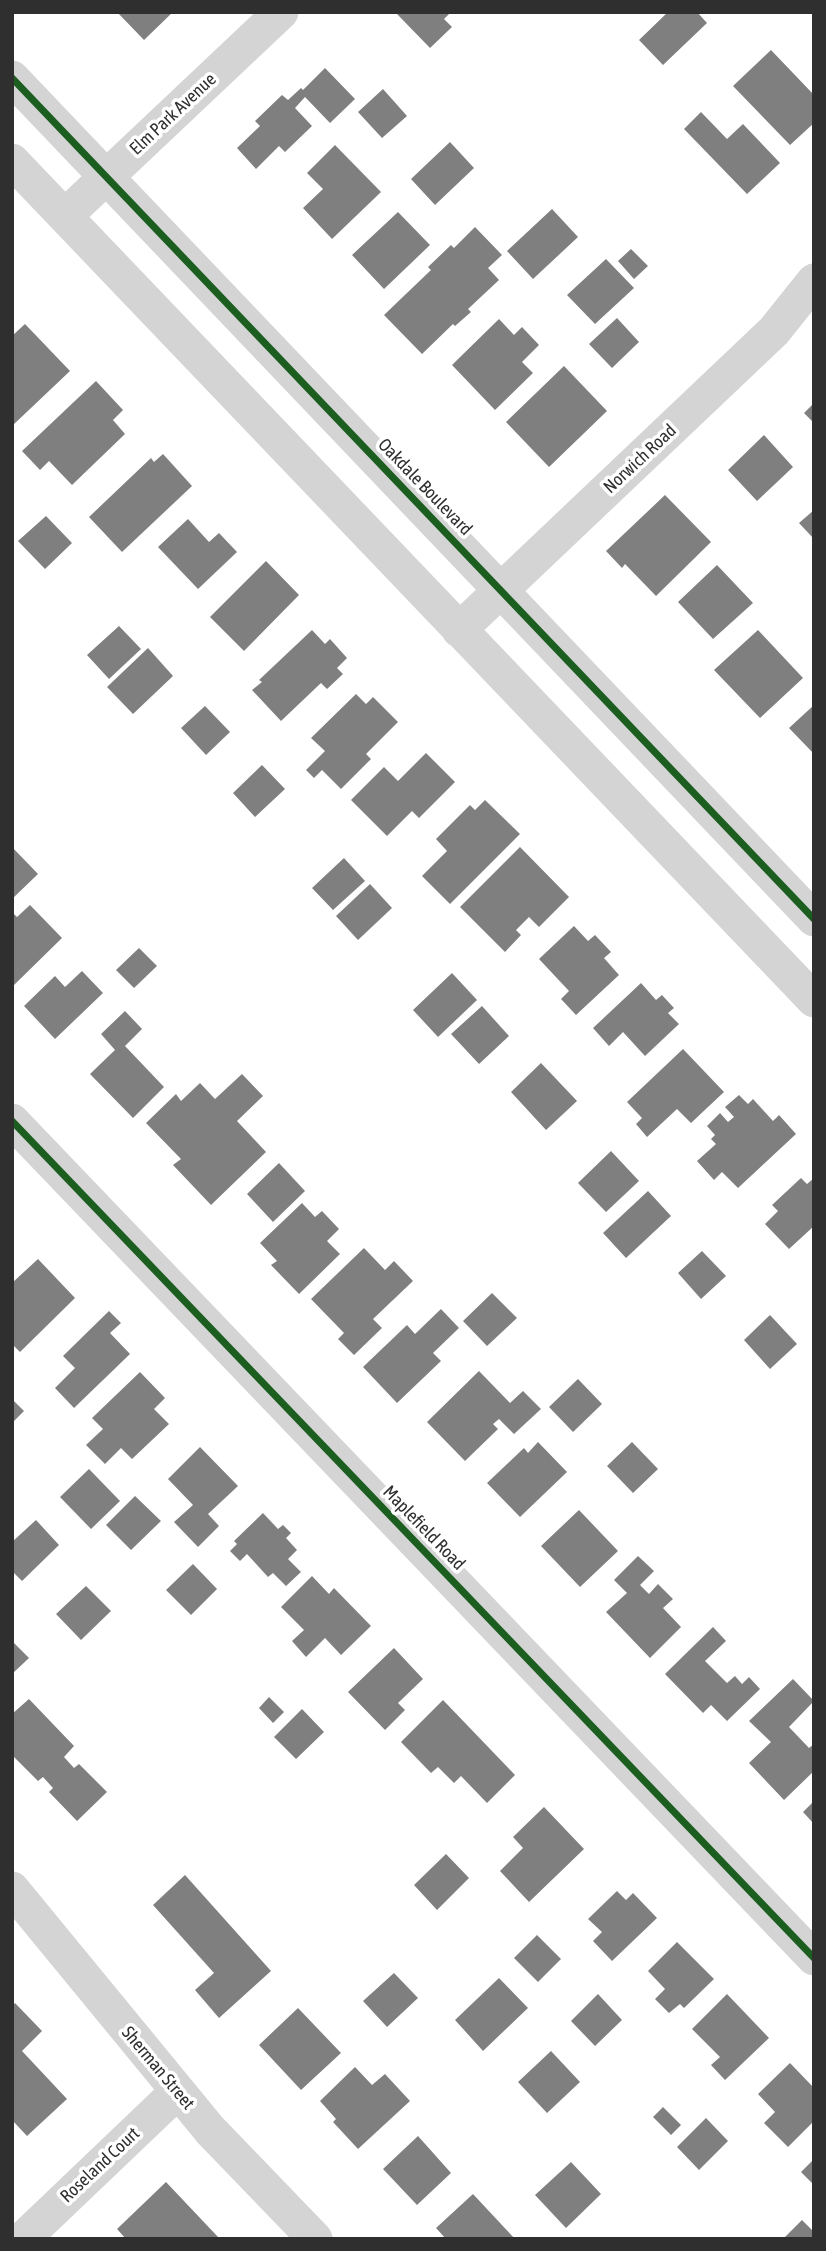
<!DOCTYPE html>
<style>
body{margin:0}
#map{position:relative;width:826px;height:2251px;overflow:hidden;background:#fff;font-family:"Asap Condensed",sans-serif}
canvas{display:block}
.frame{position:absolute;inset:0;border:14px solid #2f2f2f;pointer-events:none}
</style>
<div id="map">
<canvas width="826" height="2251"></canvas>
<div class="frame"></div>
</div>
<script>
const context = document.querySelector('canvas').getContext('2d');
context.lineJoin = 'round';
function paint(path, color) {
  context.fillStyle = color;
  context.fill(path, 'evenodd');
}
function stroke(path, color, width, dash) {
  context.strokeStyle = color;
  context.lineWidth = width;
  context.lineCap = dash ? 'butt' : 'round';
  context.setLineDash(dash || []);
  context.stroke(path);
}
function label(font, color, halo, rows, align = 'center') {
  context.font = font + ' "Asap Condensed",sans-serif';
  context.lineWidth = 7;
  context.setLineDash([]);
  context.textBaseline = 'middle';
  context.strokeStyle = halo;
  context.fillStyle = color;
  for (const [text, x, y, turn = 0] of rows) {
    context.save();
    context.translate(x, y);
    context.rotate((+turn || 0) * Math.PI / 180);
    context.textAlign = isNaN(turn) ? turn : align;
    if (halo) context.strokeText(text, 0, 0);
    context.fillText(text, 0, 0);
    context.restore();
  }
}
const building = new Path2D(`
 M117,12H173L144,40Z
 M399,12H451L444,19L452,27L430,48L397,14Z
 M668,12H697L707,23L663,65L639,40Z
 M771,50L814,95V123L790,145L733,86Z
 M325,68L355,99L330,123L305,97L295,108L312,126L285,152L279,146L256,169L237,148L260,126L255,121L282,95L288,100L301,88L303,90Z
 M383,89L407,116L382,138L358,112Z
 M701,112L727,139L743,124L780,163L747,194L684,129Z
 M450,142L474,168L435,205L411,179Z
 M335,145L381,192L332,239L303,208L323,189L307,173Z
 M552,209L578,237L533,279L507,251Z
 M398,212L430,245L384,289L352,255Z
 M475,227L502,255L488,268L499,280L468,309L471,312L455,326L453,324L422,354L384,315L431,270L428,267L451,245L454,248Z
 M631,249L648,266L634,279L618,261Z
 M606,259L634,288L595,324L567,295Z
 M617,318L639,342L612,368L589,344Z
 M499,319L514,335L522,327L539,345L522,362L533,373L495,410L452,365Z
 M25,324L70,371L12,426V336Z
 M564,366L607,411L549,467L506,422Z
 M96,381L123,410L113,420L125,434L72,485L49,461L40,470L22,451Z
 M814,403V423L804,413Z
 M764,435L793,467L757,501L728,470Z
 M163,454L192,486L122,552L89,517L151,458L154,462Z
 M665,495L711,542L656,596L625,564L622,568L606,551Z
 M814,510V539L799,523Z
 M46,516L72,543L45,569L18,541Z
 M188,519L209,542L219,533L237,552L198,589L158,547Z
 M266,561L299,595L244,651L210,617Z
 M717,565L753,603L713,639L678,602Z
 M119,626L141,649L109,679L87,655Z
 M312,630L325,644L330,639L347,658L337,668L343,674L327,689L321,683L281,721L252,690L262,682L259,680Z
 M758,630L803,678L760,718L714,670Z
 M148,648L173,676L133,714L107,687Z
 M356,694L366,704L373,697L398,722L366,754L371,759L341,789L322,770L314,778L306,770L325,751L311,738Z
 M814,705V754L789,728Z
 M205,706L230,732L206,755L181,728Z
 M426,753L455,782L419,818L412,811L387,836L351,800L384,767L398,781Z
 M262,765L285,789L255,817L233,793Z
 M485,800L520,834L450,904L422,876L447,851L436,839L470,805L475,810Z
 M12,847L38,874L12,899Z
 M520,847L569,897L539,927L529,917L516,930L521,935L505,952L460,907Z
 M344,858L365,881L333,910L312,888Z
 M370,884L392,908L358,940L336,916Z
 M30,905L62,938L13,986L12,912L17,917Z
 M574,926L588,941L595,935L611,952L604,958L619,975L576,1015L561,999L569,991L539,959Z
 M139,948L157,966L134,988L116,970Z
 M82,971L103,993L55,1039L24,1006L55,976L65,987Z
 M452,973L477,1000L438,1037L413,1010Z
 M641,983L656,1000L662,995L674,1008L668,1013L679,1024L645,1056L623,1032L609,1046L593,1028Z
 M482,1006L509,1036L479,1064L451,1034Z
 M125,1011L142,1029L125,1046L164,1087L133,1118L90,1074L115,1050L101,1034Z
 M683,1049L724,1092L691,1123L677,1109L647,1137L636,1124L642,1118L627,1102Z
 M541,1063L577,1101L546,1130L511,1092Z
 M242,1074L263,1096L237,1121L266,1152L211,1205L173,1165L181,1159L146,1123L176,1094L181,1101L200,1083L215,1099Z
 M739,1095L748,1104L753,1099L773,1121L779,1115L796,1134L738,1188L722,1172L714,1180L697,1161L716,1144L711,1139L715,1135L707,1126L720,1113L728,1122L734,1117L725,1107Z
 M611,1151L639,1181L606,1212L578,1183Z
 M279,1163L305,1191L273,1222L247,1194Z
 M801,1178L807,1184L814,1178V1226L789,1249L765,1224L778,1211L772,1205Z
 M648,1191L671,1216L626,1258L603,1233Z
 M302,1203L315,1217L322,1211L339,1229L327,1241L340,1254L299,1294L271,1265L277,1261L260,1243Z
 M364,1248L385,1270L394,1261L413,1281L373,1319L382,1328L354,1355L338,1339L344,1333L311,1299Z
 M702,1251L726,1276L701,1299L678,1273Z
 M38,1259L75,1298L20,1352L12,1344V1283Z
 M492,1293L517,1318L487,1346L463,1321Z
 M441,1309L459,1328L433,1353L441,1361L397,1403L363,1367L407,1325L415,1334Z
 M109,1311L121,1323L110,1333L130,1354L74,1408L55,1388L75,1368L63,1356Z
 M770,1315L797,1344L770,1369L744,1340Z
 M479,1371L510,1403L523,1391L541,1409L514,1434L499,1419L493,1424L498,1429L465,1461L427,1422Z
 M140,1372L165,1398L154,1409L169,1424L132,1459L121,1448L105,1464L86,1445L103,1429L92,1418Z
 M578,1379L602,1404L573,1432L549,1407Z
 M12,1399L24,1411L12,1423Z
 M538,1442L567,1472L520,1517L487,1483L524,1448L528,1453Z
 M632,1442L658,1469L633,1493L607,1466Z
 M200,1447L238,1486L208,1514L219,1526L198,1547L174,1522L193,1505L168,1479Z
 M89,1469L120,1501L91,1529L60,1497Z
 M135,1496L161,1521L131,1550L106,1525Z
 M579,1510L618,1551L580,1587L541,1546Z
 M263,1513L278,1529L283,1525L291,1533L286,1538L297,1550L288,1559L301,1572L286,1586L273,1573L268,1577L247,1554L240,1561L230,1551L237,1544L234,1541Z
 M36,1520L59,1545L22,1581L12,1571V1542Z
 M638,1556L654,1571L640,1585L649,1594L658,1584L673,1599L663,1608L681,1627L650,1658L606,1612L627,1593L614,1580Z
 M193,1564L217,1589L191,1615L166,1590Z
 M312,1576L329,1594L334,1588L371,1626L341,1655L325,1638L306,1657L292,1641L304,1630L281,1607Z
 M86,1586L111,1611L81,1640L56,1614Z
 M713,1627L726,1641L705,1661L727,1683L735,1676L742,1684L749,1677L760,1689L727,1721L711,1705L703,1713L665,1674Z
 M12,1641L29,1658L12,1674Z
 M394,1648L423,1679L398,1703L405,1710L385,1730L348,1692Z
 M793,1679L814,1701L789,1727L809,1748L814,1744V1771L784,1800L749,1763L771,1742L749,1721Z
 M269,1697L284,1712L273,1723L259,1708Z
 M29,1699L74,1746L64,1757L74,1768L79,1764L107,1792L77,1821L49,1792L53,1788L43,1777L38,1781L12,1755V1714Z
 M443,1700L515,1775L487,1803L461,1776L454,1783L438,1767L431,1773L401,1742Z
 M302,1709L324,1732L296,1759L274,1737Z
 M814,1801V1824L803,1812Z
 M544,1807L584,1849L529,1902L500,1871L523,1848L513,1837Z
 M446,1854L469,1878L437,1910L414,1885Z
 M185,1875L271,1971L219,2018L195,1990L214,1973L153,1905Z
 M617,1891L626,1900L633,1893L657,1918L612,1961L593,1941L602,1932L588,1919Z
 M537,1935L561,1959L538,1982L514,1958Z
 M677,1942L714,1979L684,2008L680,2004L669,2013L655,1999L665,1989L648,1971Z
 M394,1973L418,1998L387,2027L363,2001Z
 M499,1978L528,2008L483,2051L455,2020Z
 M598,1994L622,2020L595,2046L571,2021Z
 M727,1994L769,2038L725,2080L711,2065L720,2057L692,2029Z
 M15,2003L42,2031L22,2051L67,2099L27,2136L12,2120V2006Z
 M298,2008L341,2053L301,2090L259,2045Z
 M551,2051L580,2082L547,2113L518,2082Z
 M790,2063L814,2088V2121L788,2147L764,2123L775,2112L758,2094Z
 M355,2067L372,2085L385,2074L410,2101L358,2149L333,2122L336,2119L320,2101Z
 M663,2107L681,2125L671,2135L653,2117Z
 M706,2118L728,2141L699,2170L677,2147Z
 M418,2136L451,2173L417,2205L383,2169Z
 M814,2159V2185L801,2172Z
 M571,2162L601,2194L566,2228L535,2195Z
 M166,2182L218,2237L216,2239H126L117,2229Z
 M473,2194L515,2239H446L436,2228Z
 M802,2220L814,2232V2239H783Z`);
const street = new Path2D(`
 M12,78L814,919
 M12,161L814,1000
 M65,216L281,12
 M459,630L774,331L814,281
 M12,1121L814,1958
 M12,1889L210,2130L315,2239
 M23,2239L177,2092`);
const cycleway = new Path2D(`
 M12,78L814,919
 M12,1121L814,1958`);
const streetNames = [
 ["Elm Park Avenue",173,114,-43],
 ["Norwich Road",640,459,-43],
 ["Oakdale Boulevard",425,487,46],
 ["Maplefield Road",424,1528,46],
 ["Sherman Street",158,2068,50],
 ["Roseland Court",100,2165,-43]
];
paint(building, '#7f7f7f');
stroke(street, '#d4d4d4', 35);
stroke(cycleway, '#1b5e20', 7);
label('18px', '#2f2f2f', '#fff', streetNames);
</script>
